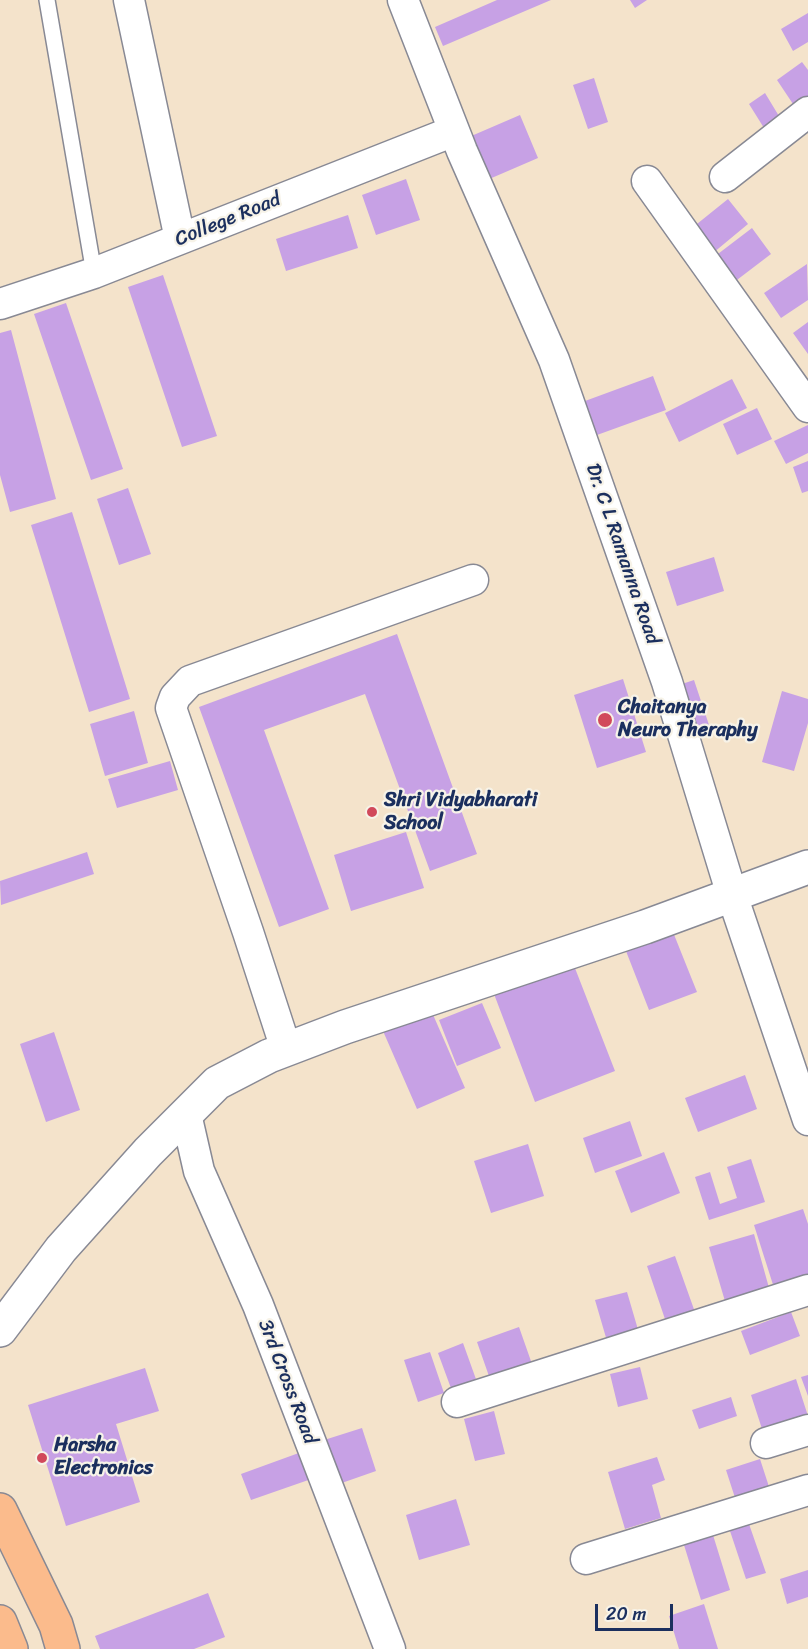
<!DOCTYPE html>
<style>
body{margin:0}
#map{position:relative;width:808px;height:1649px;overflow:hidden;background:#f4e3cb;font-family:Sriracha,sans-serif}
canvas{display:block}
.scale{position:absolute;left:595px;top:1604px;width:78px;height:27px;box-sizing:border-box;border:3px solid #1b2f5e;border-top:0;padding-left:8px;font-size:18px;line-height:21px;white-space:nowrap;color:#1b2f5e;-webkit-text-stroke:4px #f7f3e8;paint-order:stroke}
</style>
<div id="map">
<canvas width="808" height="1649"></canvas>
<div class="scale">20 m</div>
</div>
<script>
const context = document.querySelector('canvas').getContext('2d');
context.lineJoin = 'round';
function paint(path, color) {
  context.fillStyle = color;
  context.fill(path, 'evenodd');
}
function stroke(path, color, width, dash) {
  context.strokeStyle = color;
  context.lineWidth = width;
  context.lineCap = dash ? 'butt' : 'round';
  context.setLineDash(dash || []);
  context.stroke(path);
}
function label(font, color, halo, rows, align = 'center') {
  context.font = font + ' Sriracha,sans-serif';
  context.lineWidth = 4.5;
  context.setLineDash([]);
  context.textBaseline = 'middle';
  context.strokeStyle = halo;
  context.fillStyle = color;
  for (const [text, x, y, turn = 0] of rows) {
    context.save();
    context.translate(x, y);
    context.rotate((+turn || 0) * Math.PI / 180);
    context.textAlign = isNaN(turn) ? turn : align;
    if (halo) context.strokeText(text, 0, 0);
    context.fillText(text, 0, 0);
    context.restore();
  }
}
const building = new Path2D(`
 M497,0H551L443,46L435,27Z
 M630,0H647L635,8Z
 M808,13V42L793,51L781,29Z
 M802,62L808,70V107L799,113L777,80Z
 M594,78L608,122L588,129L573,85Z
 M765,93L785,126L769,136L749,104Z
 M520,115L538,158L487,180L469,137Z
 M406,179L420,220L376,235L362,195Z
 M728,199L748,224L707,258L687,232Z
 M348,215L358,248L286,271L276,239Z
 M752,228L771,254L729,286L710,260Z
 M807,264L808,300L781,318L764,293Z
 M163,275L217,436L182,447L128,287Z
 M66,303L123,469L91,480L34,314Z
 M808,322V354L793,333Z
 M11,330L56,499L10,512L0,475V333Z
 M653,376L666,410L597,435L585,401Z
 M732,379L747,408L679,442L665,413Z
 M757,408L772,439L737,455L723,424Z
 M808,425V453L786,464L774,441Z
 M808,461V491L802,493L793,467Z
 M128,488L151,554L119,565L97,499Z
 M72,512L130,699L89,712L31,525Z
 M714,557L724,591L677,606L666,572Z
 M397,634L477,854L430,871L365,694L264,730L329,909L279,927L199,707Z
 M623,679L646,752L597,768L574,695Z
 M694,680L712,734L695,740L676,686Z
 M782,691L808,699V723L794,771L762,762Z
 M134,711L148,763L105,776L90,724Z
 M170,761L178,790L117,808L108,779Z
 M406,832L424,888L351,911L334,855Z
 M87,852L94,874L1,905L0,881Z
 M671,927L697,992L649,1010L624,946Z
 M573,963L615,1071L535,1102L494,994Z
 M482,1003L501,1048L457,1066L439,1020Z
 M431,1010L465,1088L417,1109L383,1031Z
 M54,1032L80,1110L46,1122L20,1044Z
 M745,1075L757,1109L698,1132L685,1098Z
 M630,1121L642,1156L595,1173L583,1138Z
 M528,1144L544,1196L491,1213L474,1161Z
 M664,1152L680,1193L631,1213L615,1171Z
 M751,1159L765,1202L709,1220L695,1177L710,1172L720,1204L737,1198L727,1167Z
 M803,1209L808,1224V1280L775,1291L754,1225Z
 M754,1234L771,1295L727,1308L709,1247Z
 M675,1256L696,1315L667,1325L647,1266Z
 M627,1292L639,1333L607,1341L595,1300Z
 M791,1312L800,1336L750,1355L741,1331Z
 M519,1327L532,1364L490,1379L477,1342Z
 M463,1343L477,1382L452,1391L438,1353Z
 M430,1352L444,1393L418,1402L404,1360Z
 M640,1367L648,1399L618,1407L610,1374Z
 M145,1368L159,1411L116,1424L140,1502L66,1526L28,1405Z
 M808,1375V1396L801,1377Z
 M796,1379L808,1416L763,1432L751,1395Z
 M731,1397L737,1416L699,1429L692,1410Z
 M494,1411L505,1454L475,1461L464,1419Z
 M362,1428L376,1471L336,1485L321,1441Z
 M307,1450L317,1477L251,1500L241,1474Z
 M657,1457L665,1480L652,1485L661,1518L625,1529L608,1472Z
 M760,1459L772,1496L738,1507L726,1470Z
 M456,1499L470,1545L419,1560L406,1515Z
 M749,1524L766,1573L746,1579L730,1531Z
 M713,1535L730,1590L701,1600L684,1545Z
 M808,1570V1597L787,1604L780,1579Z
 M208,1593L225,1637L194,1649H100L95,1636Z
 M704,1604L718,1649H679L669,1616Z`);
const service = new Path2D(`
 M47,0L94,273`);
const minor = new Path2D(`
 M129,0L180,239
 M403,0L462,151L554,360L667,682L732,895L808,1120
 M725,177L808,112
 M647,181L808,407
 M0,304L94,273L454,131
 M286,1049L248,932L171,708L175,697L190,681L473,580
 M186,1114L199,1171L258,1305L390,1649
 M457,1402L808,1290
 M766,1443L808,1430
 M586,1559L808,1490`);
const tertiary = new Path2D(`
 M0,1330L61,1249L148,1152L217,1083L269,1056L345,1027L645,927L808,867`);
const primary = new Path2D(`
 M0,1510L56,1625L63,1649
 M0,1622L11,1649`);
const markers = [
 [605,720,8,"#d1495b"],
 [372,812,6,"#d1495b"],
 [42,1458,6,"#d1495b"]
];
const streetNames = [
 ["College Road",228,220,-22],
 ["Dr. C L Ramanna Road",622,554,71],
 ["3rd Cross Road",287,1382,69]
];
const poiNames = [
 ["Chaitanya",618,708],
 ["Neuro Theraphy",618,731],
 ["Shri Vidyabharati",384,801],
 ["School",384,824],
 ["Harsha",54,1446],
 ["Electronics",54,1469]
];
paint(building, '#c7a1e5');
stroke(service, '#888994', 18);
stroke(minor, '#888994', 33);
stroke(tertiary, '#888994', 36);
stroke(primary, '#888994', 36);
stroke(service, '#fff', 15);
stroke(minor, '#fff', 30);
stroke(tertiary, '#fff', 33);
stroke(primary, '#fbbb8c', 33);
for (const [x, y, r, color] of markers) {
  const dot = new Path2D();
  dot.arc(x, y, r, 0, 2 * Math.PI);
  context.fillStyle = color;
  context.fill(dot);
  stroke(dot, '#f7f3e8', 2);
}
label('20px', '#1b2f5e', '#f7f3e8', streetNames);
label('bold 20px', '#1b2f5e', '#f7f3e8', poiNames, 'left');
</script>
